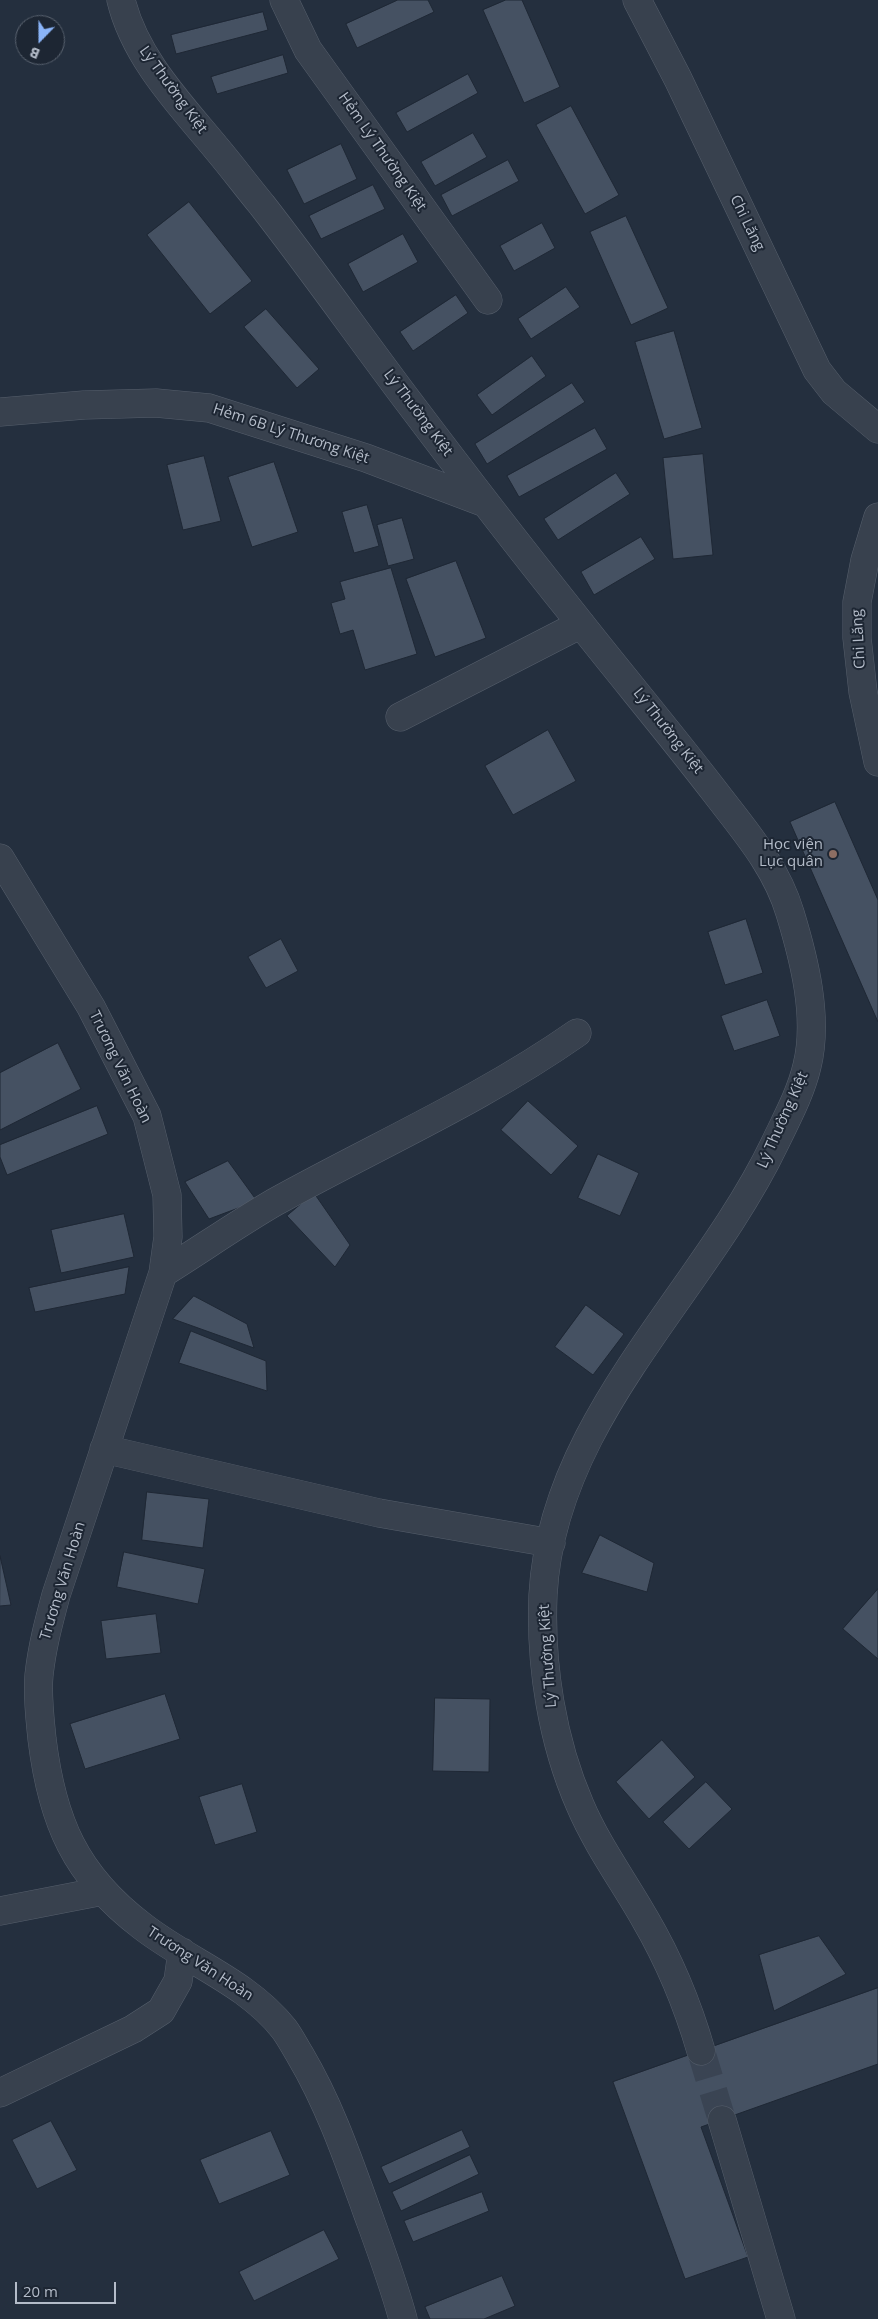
<!DOCTYPE html>
<meta charset="utf-8">
<style>
body{margin:0}
#map{position:relative;width:878px;height:2319px;overflow:hidden;background:#242f3e;font-family:"Open Sans",sans-serif}
canvas{display:block}
.north{position:absolute;left:15px;top:15px;width:50px;height:50px;box-sizing:border-box;background:#1d2633;border:1px solid #59626f;border-radius:50%;rotate:202deg;font-size:14px;font-weight:700;line-height:20px;text-align:center;color:#b4bcc9}
.north::after{content:'';display:block;margin:auto;width:18px;height:22px;background:#8ab4f8;clip-path:polygon(50% 0,100% 100%,50% 72%,0 100%)}
.scale{position:absolute;left:15px;top:2282px;width:101px;height:22px;box-sizing:border-box;border:2px solid #b4bcc9;border-top:0;padding-left:6px;font-size:15px;line-height:18px;white-space:nowrap;color:#b4bcc9;-webkit-text-stroke:4px #1d2633;paint-order:stroke}
</style>
<div id="map">
<canvas width="878" height="2319"></canvas>
<div class="north">B</div>
<div class="scale">20 m</div>
</div>
<script>
const context = document.querySelector('canvas').getContext('2d');
context.lineJoin = 'round';
function paint(path, color) {
  context.fillStyle = color;
  context.fill(path, 'evenodd');
}
function stroke(path, color, width, dash) {
  context.strokeStyle = color;
  context.lineWidth = width;
  context.lineCap = dash ? 'butt' : 'round';
  context.setLineDash(dash || []);
  context.stroke(path);
}
function label(font, color, halo, rows, align = 'center') {
  context.font = font + ' "Open Sans",sans-serif';
  context.lineWidth = 4;
  context.setLineDash([]);
  context.textBaseline = 'middle';
  context.strokeStyle = halo;
  context.fillStyle = color;
  for (const [text, x, y, turn = 0] of rows) {
    context.save();
    context.translate(x, y);
    context.rotate((+turn || 0) * Math.PI / 180);
    context.textAlign = isNaN(turn) ? turn : align;
    if (halo) context.strokeText(text, 0, 0);
    context.fillText(text, 0, 0);
    context.restore();
  }
}
const building = new Path2D(`
 M398,0H428L434,12L357,48L346,24Z
 M506,0H522L560,87L524,103L483,10Z
 M263,12L268,30L176,54L171,35Z
 M283,55L288,73L217,94L211,77Z
 M468,74L478,93L407,132L396,113Z
 M571,106L619,195L585,214L536,125Z
 M473,133L487,157L435,186L421,162Z
 M341,144L357,179L304,204L287,170Z
 M508,160L519,181L452,216L441,195Z
 M373,185L385,209L321,239L309,216Z
 M189,202L252,281L210,314L147,235Z
 M626,216L668,308L631,325L590,232Z
 M542,223L555,248L514,271L500,246Z
 M403,234L418,262L363,292L348,264Z
 M566,287L580,307L531,339L518,319Z
 M456,295L468,313L413,351L400,332Z
 M266,309L319,369L297,388L244,327Z
 M674,331L702,428L664,439L635,342Z
 M532,356L546,376L492,415L477,395Z
 M572,383L585,402L487,464L475,444Z
 M595,428L607,449L519,497L507,476Z
 M703,454L713,555L673,559L663,458Z
 M204,456L221,521L183,530L167,465Z
 M274,462L298,532L252,547L228,477Z
 M616,473L630,494L558,540L544,519Z
 M367,505L379,546L354,553L342,512Z
 M402,518L414,559L388,566L377,525Z
 M641,537L655,559L594,595L581,572Z
 M456,561L486,638L435,657L406,579Z
 M391,568L417,654L365,670L353,630L340,634L331,603L345,599L340,582Z
 M548,730L576,781L513,815L485,766Z
 M835,802L878,900V1022L790,822Z
 M746,919L763,973L725,985L708,932Z
 M281,939L298,971L266,988L248,957Z
 M767,1000L780,1036L734,1051L721,1016Z
 M58,1043L81,1089L0,1130V1073Z
 M528,1101L578,1146L551,1175L501,1130Z
 M97,1106L108,1134L7,1175L0,1157V1145Z
 M598,1154L639,1173L620,1216L578,1198Z
 M228,1161L257,1201L209,1219L185,1182Z
 M314,1193L350,1245L335,1267L287,1216Z
 M124,1214L134,1257L61,1273L51,1230Z
 M129,1267L125,1294L35,1312L29,1288Z
 M194,1296L247,1324L254,1348L173,1319Z
 M586,1305L624,1334L593,1375L555,1347Z
 M191,1331L266,1361L267,1391L179,1363Z
 M147,1492L209,1499L203,1548L142,1540Z
 M600,1535L654,1563L647,1592L582,1573Z
 M124,1552L205,1569L198,1604L117,1587Z
 M0,1556L11,1605L0,1606Z
 M878,1589V1659L843,1629Z
 M156,1614L161,1653L106,1659L101,1621Z
 M165,1694L180,1739L85,1769L70,1724Z
 M435,1698L490,1699L489,1772L433,1771Z
 M662,1740L695,1777L649,1819L616,1782Z
 M706,1782L732,1809L689,1849L663,1822Z
 M242,1784L257,1832L215,1845L199,1797Z
 M819,1936L846,1974L774,2011L759,1955Z
 M878,1988V2064L701,2127L748,2257L685,2279L613,2082Z
 M51,2121L77,2170L37,2189L12,2140Z
 M462,2130L470,2147L389,2184L381,2167Z
 M271,2131L290,2175L219,2204L200,2160Z
 M470,2155L479,2174L401,2211L392,2192Z
 M482,2192L489,2211L413,2242L404,2221Z
 M324,2230L339,2259L254,2301L239,2272Z
 M502,2276L515,2306L484,2319H430L425,2307Z`);
const minorTunnel = new Path2D(`
 M701,2051L722,2120`);
const minor = new Path2D(`
 M121,0C135,58 180,104 217,149C233,168 247,187 262,205C311,268 357,333 405,397C460,470 516,543 573,614C620,674 669,732 715,792C744,830 776,866 790,913C804,959 819,1017 807,1066C801,1092 787,1118 775,1143C703,1294 552,1419 543,1595C540,1665 552,1741 580,1805C597,1845 624,1882 645,1919C669,1960 688,2006 701,2051
 M284,0L308,50L488,300
 M637,0L678,79L817,370L834,392L878,429
 M0,412L84,405L156,403L209,408L366,458L485,503
 M878,517L865,560L857,602V638L863,692L878,762
 M400,717L581,624
 M0,858L91,1007L147,1116L167,1195L168,1237L163,1273L56,1595C49,1621 42,1647 39,1675C37,1696 40,1718 42,1739C52,1821 75,1875 142,1926C188,1962 247,1982 284,2029C290,2037 295,2047 300,2055C329,2104 347,2156 366,2209C379,2245 393,2282 403,2319
 M163,1273C200,1250 237,1224 275,1202C376,1146 483,1099 577,1033
 M104,1449L379,1513L551,1543
 M0,1911L103,1891
 M0,2093L133,2029L161,2011L178,1981L182,1952
 M722,2120L781,2319`);
const markers = [
 [833,854,5,"#8d6e63"]
];
const streetNames = [
 ["Lý Thường Kiệt",173,90,54],
 ["Hẻm Lý Thường Kiệt",382,152,55],
 ["Chi Lăng",747,223,64],
 ["Lý Thường Kiệt",418,413,53],
 ["Hẻm 6B Lý Thương Kiệt",291,434,18],
 ["Chi Lăng",859,639,-93],
 ["Lý Thường Kiệt",668,731,52],
 ["Trương Văn Hoàn",120,1067,64],
 ["Lý Thường Kiệt",783,1120,-66],
 ["Trương Văn Hoàn",63,1581,-73],
 ["Lý Thường Kiệt",548,1656,-94],
 ["Trương Văn Hoàn",200,1964,33]
];
const poiNames = [
 ["Học viện",823,845],
 ["Lục quân",823,862]
];
paint(building, '#455162');
stroke(building, '#1f2835', 1);
stroke(minorTunnel, '#3a4453', 28, [28, 14]);
stroke(minor, '#565f6c', 29);
stroke(minor, '#38414e', 28);
for (const [x, y, r, color] of markers) {
  const dot = new Path2D();
  dot.arc(x, y, r, 0, 2 * Math.PI);
  context.fillStyle = color;
  context.fill(dot);
  stroke(dot, '#1d2633', 2);
}
label('15px', '#b4bcc9', '#1d2633', streetNames);
label('15px', '#b4bcc9', '#1d2633', poiNames, 'right');
</script>
